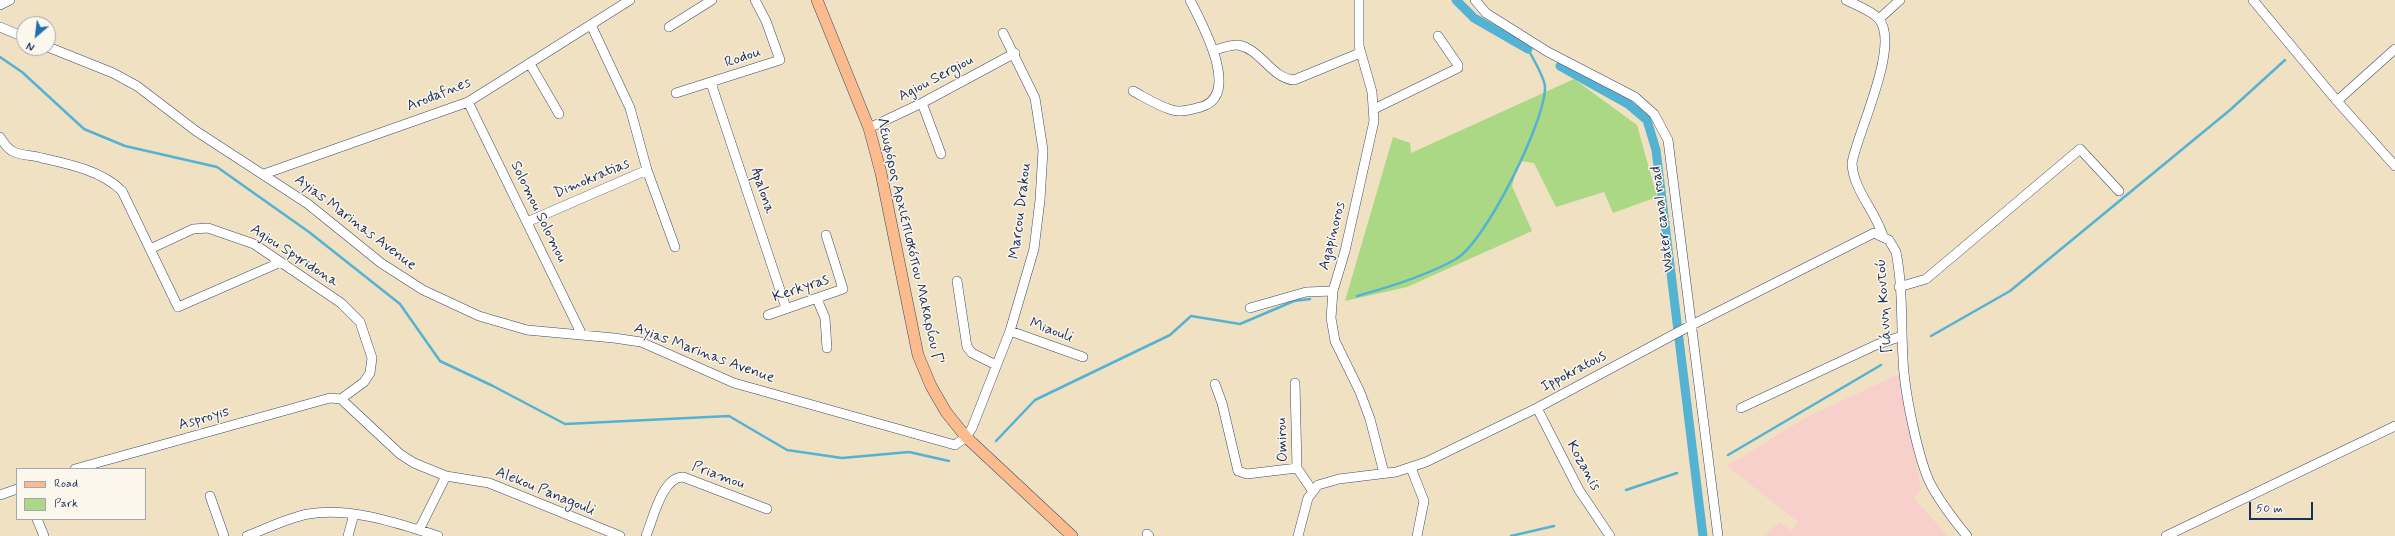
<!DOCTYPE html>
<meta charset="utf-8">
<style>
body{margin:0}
#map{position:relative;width:2395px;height:536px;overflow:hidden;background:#f0e1c3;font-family:Mynerve,sans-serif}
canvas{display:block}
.legend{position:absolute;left:16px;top:468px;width:130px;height:52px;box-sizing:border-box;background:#fbf7ec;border:1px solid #a1a7b3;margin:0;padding:5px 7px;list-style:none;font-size:12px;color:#1b2f5e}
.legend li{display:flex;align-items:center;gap:8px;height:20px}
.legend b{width:20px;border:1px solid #a1a7b3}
.north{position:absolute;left:16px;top:16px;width:40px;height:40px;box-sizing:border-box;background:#fbf7ec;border:1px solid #a1a7b3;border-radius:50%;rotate:208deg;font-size:11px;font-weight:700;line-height:16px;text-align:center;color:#1b2f5e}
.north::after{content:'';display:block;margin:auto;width:14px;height:18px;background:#1f6fb2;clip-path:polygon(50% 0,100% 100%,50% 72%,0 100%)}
.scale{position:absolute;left:2249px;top:502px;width:64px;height:18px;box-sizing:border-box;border:2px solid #1b2f5e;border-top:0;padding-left:5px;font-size:12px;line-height:14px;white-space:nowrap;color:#1b2f5e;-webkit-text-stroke:3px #fbf7ec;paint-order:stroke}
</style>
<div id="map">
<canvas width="2395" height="536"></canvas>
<ul class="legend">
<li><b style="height:5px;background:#fbbb8d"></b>Road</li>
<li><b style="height:11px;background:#abd884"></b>Park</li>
</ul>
<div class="north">N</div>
<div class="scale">50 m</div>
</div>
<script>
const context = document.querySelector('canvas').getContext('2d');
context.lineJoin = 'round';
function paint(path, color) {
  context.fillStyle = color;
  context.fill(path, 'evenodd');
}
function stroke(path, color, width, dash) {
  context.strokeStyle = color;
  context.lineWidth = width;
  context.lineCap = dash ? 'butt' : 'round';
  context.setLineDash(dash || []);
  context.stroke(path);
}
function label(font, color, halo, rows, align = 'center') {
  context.font = font + ' Mynerve,sans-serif';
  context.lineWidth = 3;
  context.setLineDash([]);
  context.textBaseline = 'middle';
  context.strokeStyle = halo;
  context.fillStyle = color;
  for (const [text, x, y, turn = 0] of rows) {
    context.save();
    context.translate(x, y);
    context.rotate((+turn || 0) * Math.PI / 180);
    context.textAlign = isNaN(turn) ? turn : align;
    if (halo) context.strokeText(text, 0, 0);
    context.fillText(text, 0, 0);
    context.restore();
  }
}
const built = new Path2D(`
 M1899,374L1921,489L1914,498L1948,536H1763L1780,522L1792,531L1798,522L1727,466L1805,418Z`);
const green = new Path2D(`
 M1574,79L1637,125L1657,197L1613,213L1604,192L1556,207L1534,163L1519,161L1512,186L1532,231L1407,287L1345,301L1393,137L1410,143L1411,153Z`);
const stream = new Path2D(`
 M0,57L22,72L84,129L125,146L217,167L309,232L400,304L440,361L493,386L565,424L729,416L787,450L842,458L909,452L949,461
 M1357,296C1390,287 1426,276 1456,259C1485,243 1546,120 1545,87C1545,78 1532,57 1528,49
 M1931,336L2010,291L2230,110L2285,60
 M996,441L1035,400L1170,335L1191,316L1240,324L1294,301L1310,299
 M1728,455L1881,365
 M1626,490L1677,473
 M1511,536L1554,526`);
const canal = new Path2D(`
 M1456,0L1474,18L1528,49
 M1560,66L1628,104L1647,120L1656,150L1703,536`);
const minor = new Path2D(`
 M1359,0V46L1372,92L1374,121L1345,251L1333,291L1331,318L1335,341L1360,392L1370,419L1384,473
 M1475,0L1486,13L1548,52L1635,97L1654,114L1668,140L1718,536
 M1846,0C1856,5 1870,10 1878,18C1902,43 1857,133 1852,163C1853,190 1875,210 1883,236
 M2253,0L2337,101L2395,166
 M0,5L10,0
 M1879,19L1900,0
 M591,25L630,108L647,170L675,247
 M0,27L24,37
 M669,27L712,0
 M48,47L113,73L137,86L196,131L308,204L381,263L423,290L479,316L527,330L614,338L641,342L734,383L955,445L966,437L972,428L1010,331L1034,249L1040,200L1043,150L1035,98L1003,33
 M1213,50C1221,49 1231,44 1238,45C1261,49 1271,78 1294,80L1360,53
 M530,64L559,114
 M711,83L786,308
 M1133,91C1146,98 1158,106 1172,110C1182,113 1192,109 1201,107C1242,95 1202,24 1190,0
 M676,93L780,60L766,21L755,0
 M2337,101L2395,49
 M468,102L582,335
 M922,103L941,154
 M1374,109L1458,68V65L1438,36
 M869,128L922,103L1015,53
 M0,137C3,142 6,147 12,151C21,156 33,155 42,158C69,164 102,171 122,191L178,307L281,262
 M264,174L468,102L630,0
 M527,222L647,170
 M150,249L193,229L208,228L254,244L341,303L360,322L372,358L370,373L364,382L341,399
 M957,281L967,347L972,353L996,365
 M1899,287L1926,279L2080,149L2119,191
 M817,299L825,318L827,348
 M1250,308L1306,292L1333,291
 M768,315L843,289L826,235
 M1010,331L1083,357
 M1295,383L1297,468L1312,490
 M1215,384L1222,403L1238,471L1247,474L1297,468
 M341,399L400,454L414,463L446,476L489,483L620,536
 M1537,408L1579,490L1610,536
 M1741,408L1876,345L1902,336
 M1411,468L1424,501L1417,536
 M75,469L330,398L341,399
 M0,495L17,489
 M210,496L224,536
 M37,519L44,536
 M419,530L446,476
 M1147,534L1149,536
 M247,536C266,529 287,518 308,514C351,507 397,523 438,536
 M348,536L354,514
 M646,536C653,519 662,477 683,477L767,509
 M1298,536L1308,498L1318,485L1339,479L1396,472L1426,462L1537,408L1684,329L1874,233L1889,240L1896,252C1903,287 1901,324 1903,359C1904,390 1917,453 1929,481C1939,501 1953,519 1967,536
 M2166,536L2395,426`);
const major = new Path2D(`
 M817,0L869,128L881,173L918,355L931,386L946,412L966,437L1072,536`);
const streetNames = [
 ["Rodou",743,58,-19],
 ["Agiou Sergiou",936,79,-28],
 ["Arodafnes",439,95,-22],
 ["Dimokratias",592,179,-23],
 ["Apalona",762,191,72],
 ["Marcou Drakou",1021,211,-83],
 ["Solomou Solomou",538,212,64],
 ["Water canal road",1663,219,-97],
 ["Ayias Marinas Avenue",355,223,37],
 ["Agapinoros",1333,236,-76],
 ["Λεωφόρος Αρχιεπισκόπου Μακαρίου Γ'",909,241,77],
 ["Agiou Spyridona",294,256,33],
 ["Kerkyras",801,289,-19],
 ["Γιάννη Κοντού",1885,306,-94],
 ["Miaouli",1051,331,20],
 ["Ayias Marinas Avenue",704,354,20],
 ["Ippokratous",1574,372,-28],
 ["Asproyis",204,419,-16],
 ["Omirou",1283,440,-92],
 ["Kozanis",1583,466,61],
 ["Priamou",718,476,20],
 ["Alekou Panagouli",545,492,22]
];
paint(built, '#f7d0cc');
paint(green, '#abd884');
stroke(stream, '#54b2d2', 2.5);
stroke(canal, '#54b2d2', 9);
stroke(minor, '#3b4a6d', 10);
stroke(major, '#3b4a6d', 12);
stroke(minor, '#fff', 9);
stroke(major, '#fbbb8d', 11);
label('15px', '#1b2f5e', '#fbf7ec', streetNames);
</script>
